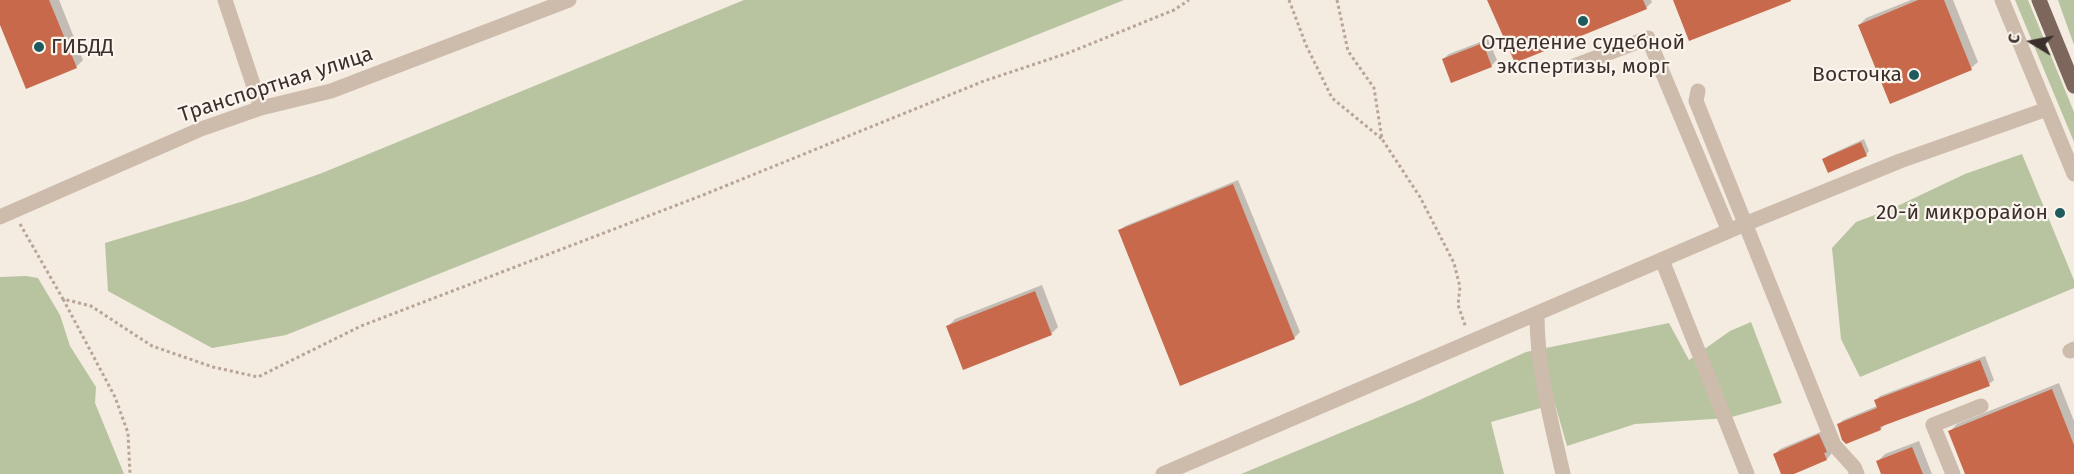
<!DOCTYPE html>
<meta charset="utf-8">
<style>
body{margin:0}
#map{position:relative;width:2074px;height:474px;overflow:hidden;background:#f4ebe1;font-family:"Fira Sans",sans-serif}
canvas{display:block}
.north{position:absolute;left:2002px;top:12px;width:60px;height:60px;-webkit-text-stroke:4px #fbf5ee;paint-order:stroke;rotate:280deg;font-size:16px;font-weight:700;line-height:24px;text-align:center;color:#3b302b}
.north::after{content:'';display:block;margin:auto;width:21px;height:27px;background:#3b302b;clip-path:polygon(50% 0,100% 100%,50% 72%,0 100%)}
</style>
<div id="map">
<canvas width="2074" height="474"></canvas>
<div class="north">С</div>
</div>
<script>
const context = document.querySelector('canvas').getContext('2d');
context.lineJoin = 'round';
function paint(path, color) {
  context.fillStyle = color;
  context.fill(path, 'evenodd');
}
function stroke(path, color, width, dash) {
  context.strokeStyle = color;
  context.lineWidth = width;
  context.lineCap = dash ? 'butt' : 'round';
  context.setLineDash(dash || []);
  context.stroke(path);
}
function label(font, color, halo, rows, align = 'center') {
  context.font = font + ' "Fira Sans",sans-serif';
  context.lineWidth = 4.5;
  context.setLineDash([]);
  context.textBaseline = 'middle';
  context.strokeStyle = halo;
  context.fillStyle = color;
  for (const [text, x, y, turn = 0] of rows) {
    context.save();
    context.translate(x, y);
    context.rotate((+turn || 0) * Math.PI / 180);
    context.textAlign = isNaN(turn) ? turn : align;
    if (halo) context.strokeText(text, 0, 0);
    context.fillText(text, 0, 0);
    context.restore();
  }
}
const green = new Path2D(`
 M744,0H1124L286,335L212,348L108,291L105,243L244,201L322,173Z
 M2015,0H2028L2074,112V142Z
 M2058,0H2074V45Z
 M2022,154L2074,280V288L1860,377L1841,339L1832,248L1856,222L1891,209L1965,174Z
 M26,276L38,278L60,315L70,346L96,387L95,403L124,474H0V277Z
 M1751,322L1782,403L1728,418L1635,424L1567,446L1555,404L1491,422L1504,474H1241L1415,402L1526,352L1669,323L1689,360L1730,331Z`);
const shadow = new Path2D(`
 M0,0H59L83,60L76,67L0,21Z
 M1489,0H1651L1652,2L1646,8L1516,61Z
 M1911,0H1953L1978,62L1971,68L1859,25L1866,18Z
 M1488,39L1497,60L1491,66L1443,59L1449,54Z
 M1864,139L1869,151L1866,155L1824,159L1827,156Z
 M1238,180L1300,332L1294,338L1119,231L1125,226Z
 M1042,285L1058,327L1051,334L948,326L955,319Z
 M1985,356L1994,380L1989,384L1885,424L1881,429L1838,425L1843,420L1877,406L1875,401L1880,396Z
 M2059,383L2074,421V474H1967L1950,431L1957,424Z
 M1825,430L1832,453L1827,459L1790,474H1783L1775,454L1780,449Z
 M1919,441L1932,474H1883L1878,461L1885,454Z`);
const building = new Path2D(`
 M0,0H49L77,68L26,89L0,25Z
 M1487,0H1643L1647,9L1515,63Z
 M1673,0H1791V1L1689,41Z
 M1918,0H1944L1972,70L1890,104L1858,25Z
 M1483,43L1492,67L1451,83L1442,59Z
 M1861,142L1867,156L1828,173L1822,159Z
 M1233,184L1295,339L1180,386L1118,230Z
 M1035,291L1052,335L963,370L946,326Z
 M1980,360L1990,386L1880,427L1881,430L1846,444L1842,440L1837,424L1877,408L1874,400Z
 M2052,389L2074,445V474H1965L1948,431Z
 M1819,434L1827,452L1824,453L1827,460L1794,474H1781L1773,454Z
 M1912,447L1923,474H1881L1876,461Z`);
const path = new Path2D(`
 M1289,0L1306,45L1332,98L1382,139
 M1337,0L1348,51L1374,88L1382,139L1420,197L1454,263L1460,287L1458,305L1466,328
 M20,224L63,299L91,306L152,346L213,367L258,377L361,326L703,195L984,81L1068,53L1174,10L1189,0
 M63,299L115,397L128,433L130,474`);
const minor = new Path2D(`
 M225,0L261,108
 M2002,0L2074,174
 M1574,66L1648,38L1729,231
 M1698,91L1696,101L1834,445L1854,467L1857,474
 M0,217L201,129L261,108L331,91L569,0
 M1662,260L1747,474
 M1537,315C1537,369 1551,421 1563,474
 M2070,351L2074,349
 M1163,474L1745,224L1900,161L2047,109
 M1953,474L1933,425L1981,406`);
const major = new Path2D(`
 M2039,0L2074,86`);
const markers = [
 [1583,21,6,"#1f5a5e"],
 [39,47,6,"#1f5a5e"],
 [1914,75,6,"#1f5a5e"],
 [2060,213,6,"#1f5a5e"]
];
const poiNames = [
 ["Отделение судебной",1583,43,"center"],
 ["экспертизы, морг",1583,67,"center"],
 ["ГИБДД",51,47,"left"],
 ["Восточка",1902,75],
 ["20-й микрорайон",2048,213]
];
const streetNames = [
 ["Транспортная улица",276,85,-18]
];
paint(green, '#b8c4a0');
paint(shadow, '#0003');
paint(building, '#c8694b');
stroke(path, '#b9a596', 3, [3, 3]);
stroke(minor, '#cdbbac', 15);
stroke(major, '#7d675c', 15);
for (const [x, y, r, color] of markers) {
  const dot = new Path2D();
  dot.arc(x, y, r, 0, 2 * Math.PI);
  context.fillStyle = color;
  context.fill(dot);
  stroke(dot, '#fbf5ee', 2);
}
label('21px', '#3b302b', '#fbf5ee', poiNames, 'right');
label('21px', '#3b302b', '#fbf5ee', streetNames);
</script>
